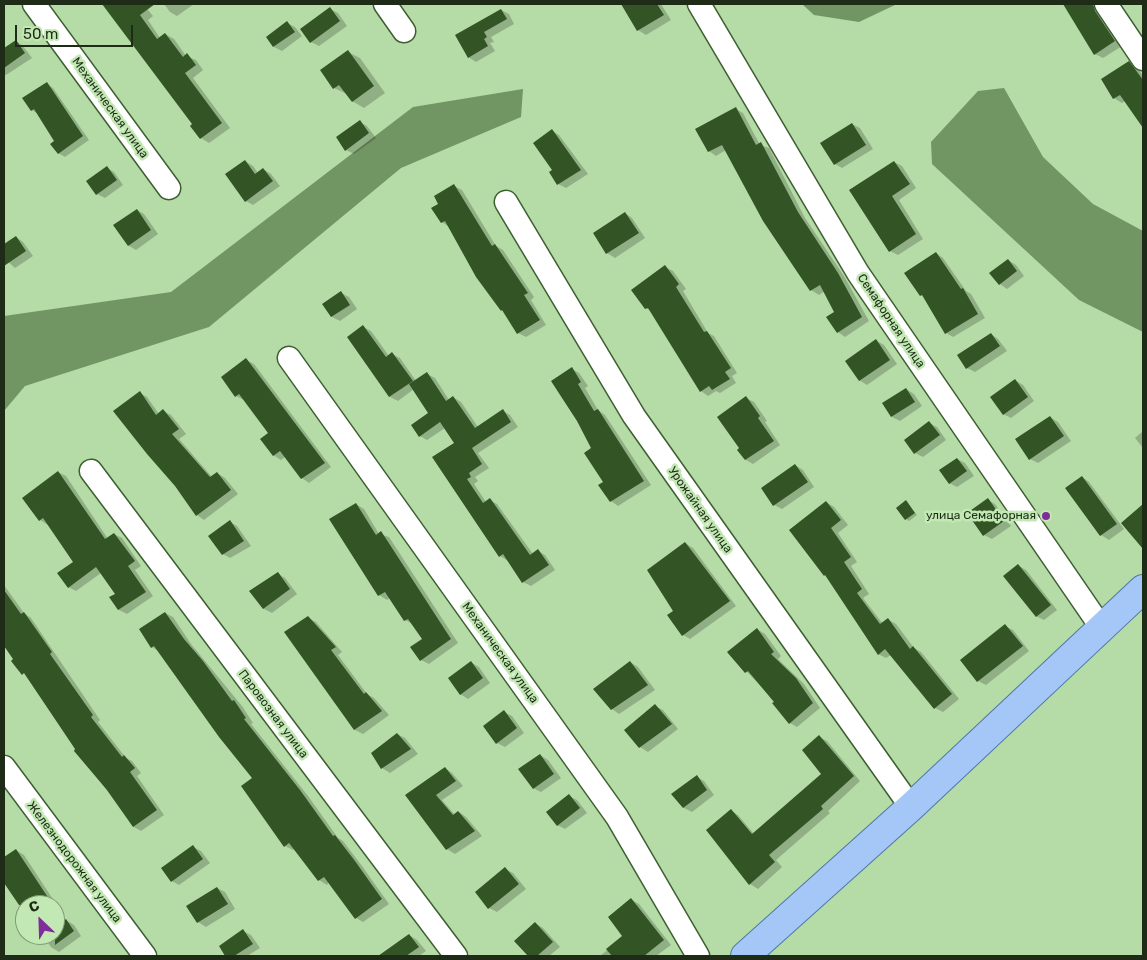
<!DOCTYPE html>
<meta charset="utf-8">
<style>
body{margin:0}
#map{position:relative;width:1147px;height:960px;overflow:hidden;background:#b5dba7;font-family:Rubik,sans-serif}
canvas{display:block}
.frame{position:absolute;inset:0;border:5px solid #1d2b17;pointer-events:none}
.north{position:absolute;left:15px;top:895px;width:50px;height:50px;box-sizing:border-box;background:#c2e8b3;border:1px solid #809c75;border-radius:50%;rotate:336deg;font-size:14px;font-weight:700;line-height:20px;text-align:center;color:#1d2b17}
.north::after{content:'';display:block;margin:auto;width:18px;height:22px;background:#812c9b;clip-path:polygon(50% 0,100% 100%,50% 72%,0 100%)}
.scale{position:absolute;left:15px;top:25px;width:118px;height:22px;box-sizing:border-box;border:2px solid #1d2b17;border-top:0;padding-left:6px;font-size:15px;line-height:18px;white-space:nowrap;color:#1d2b17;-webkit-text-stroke:4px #c2e8b3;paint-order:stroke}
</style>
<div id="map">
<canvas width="1147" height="960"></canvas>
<div class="frame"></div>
<div class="north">С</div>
<div class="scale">50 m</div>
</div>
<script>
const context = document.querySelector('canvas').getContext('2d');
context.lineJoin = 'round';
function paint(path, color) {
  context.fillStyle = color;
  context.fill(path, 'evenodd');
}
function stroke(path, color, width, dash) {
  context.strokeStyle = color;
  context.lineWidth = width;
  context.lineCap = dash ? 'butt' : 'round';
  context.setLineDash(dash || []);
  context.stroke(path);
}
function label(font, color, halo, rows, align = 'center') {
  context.font = font + ' Rubik,sans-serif';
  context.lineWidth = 5;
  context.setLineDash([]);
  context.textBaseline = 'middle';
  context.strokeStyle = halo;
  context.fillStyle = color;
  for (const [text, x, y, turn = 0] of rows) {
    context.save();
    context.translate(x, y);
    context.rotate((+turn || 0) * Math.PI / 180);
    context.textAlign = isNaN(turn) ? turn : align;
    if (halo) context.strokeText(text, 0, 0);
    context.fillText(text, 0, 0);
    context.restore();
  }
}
const water = new Path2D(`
 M802,4H897L859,22L814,15Z
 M1004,88L1043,157L1093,204L1143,231V332L1079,300L932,164L931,142L978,91Z
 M523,89L521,117L401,168L209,327L25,386L4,411V316L171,292L413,107Z`);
const shadow = new Path2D(`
 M104,4H143L153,16L148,20L160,38L165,34L174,39L186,56L196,60L203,70L193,78L230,128L209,143L201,138L194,125Z
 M164,4H194L177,16L170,12Z
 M629,4H661L671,20L646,35L638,30L624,6Z
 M1071,4H1100L1122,46L1103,58L1095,54L1066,7Z
 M330,9L338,13L347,26L319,46L311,42Z
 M501,10L509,14L514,24L491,37L494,42L490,43L495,51L476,62L468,57L456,35Z
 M287,23L295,27L302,36L282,51L274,47L268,37Z
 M16,41L23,46L32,58L6,75L4,74V50Z
 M348,52L360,58L385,93L364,108L352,101L347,94L334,88Z
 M1129,63L1137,67L1143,76V126L1125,101L1122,103L1114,98L1102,79Z
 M47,84L53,88L89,140L65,157L58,153L56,141L38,114L32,110Z
 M736,109L743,113L760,145L769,148L805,218L844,276L869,321L845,337L838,332L836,312L825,291L819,295L811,290L764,220L726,150L716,156L709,151Z
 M360,122L367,126L376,138L354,154L346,150Z
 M852,124L860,128L873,149L842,168L835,164Z
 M552,131L559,135L588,174L566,188L558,184L554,170Z
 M245,161L253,166L258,173L263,169L271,174L280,186L253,205L246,201Z
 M894,162L902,166L916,188L899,200L923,239L898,255L890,251L851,190Z
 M107,168L114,172L123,185L105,198L97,194Z
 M454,186L462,190L496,246L503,250L534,297L531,300L546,325L526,337L518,333L449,227L442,222Z
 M137,210L144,214L158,234L136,250L129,246Z
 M625,213L632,218L645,238L615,258L607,253L594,233Z
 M16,237L23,242L33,256L15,268L4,258V245Z
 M936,253L943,258L966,291L971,294L985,318L953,337L946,333L925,297L921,295Z
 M1008,260L1016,265L1024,276L1007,289L1000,284Z
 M665,267L673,271L686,289L683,291L708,333L714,336L737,373L732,376L736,383L720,393L716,391L708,396L701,391L651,311L646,308Z
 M341,293L349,297L357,309L340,321L332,317L324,304Z
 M363,327L371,331L389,356L392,354L400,358L416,381L427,374L435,378L449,400L453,397L461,402L478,427L503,411L510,415L518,427L478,453L489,468L475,477L478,481L474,484L486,502L490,500L497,504L533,554L538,551L545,555L555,570L531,586L523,582L508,561L500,556L434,458L456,443L445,428L427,440L420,436L430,413L414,389L398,401L390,397L349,338Z
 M991,334L998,339L1007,351L975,372L967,368Z
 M877,341L884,345L897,364L867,385L859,380Z
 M246,360L254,364L331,467L309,483L302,478L286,456L281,460L273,455L269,434L244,400L236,396Z
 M572,369L579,373L588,386L585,388L598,410L605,415L651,485L618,506L611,501L600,485L605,482L593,448L579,420Z
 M1015,380L1023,385L1034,401L1011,418L1003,414Z
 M906,389L914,394L922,406L900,421L892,417L884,404Z
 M140,393L147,397L159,414L163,411L171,415L186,434L179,439L212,477L217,473L225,478L238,494L204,520L197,515Z
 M746,398L754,402L767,421L765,422L780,445L753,464L746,460Z
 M1050,417L1058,422L1071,441L1038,463L1030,459Z
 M929,423L937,427L946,440L923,457L915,453Z
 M1143,431V448L1135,438Z
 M957,459L965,463L974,476L957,487L949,483Z
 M795,465L803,470L814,487L782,509L774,505Z
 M58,472L66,476L108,539L114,534L122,538L141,566L135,570L153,596L127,614L119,610L111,597L116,594L101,573L76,591L68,587L75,562L48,525L40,520L24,498Z
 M1082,477L1089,482L1124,529L1109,540L1101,535L1067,488Z
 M988,500L995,504L1011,526L992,539L984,535Z
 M826,502L834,507L848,525L838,533L857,562L851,566L869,594L863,598L883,624L889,620L896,624L914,648L921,652L959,699L943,712L935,708L891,655L886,658L878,654L829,577L825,575Z
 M906,502L917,515L909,521L906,519Z
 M356,504L364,509L379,534L389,537L458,643L429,664L421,660L424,639L413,624L405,620L390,598L387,600L379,595Z
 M230,522L237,526L251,546L230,558L223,554Z
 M685,543L693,548L736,606L690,639L683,635Z
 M1019,566L1026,570L1057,610L1044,620L1036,616Z
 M278,574L285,578L297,594L272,613L264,609L251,591Z
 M4,585L24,613L31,618L100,720L98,722L126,758L132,761L141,773L137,776L164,815L141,831L134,827L77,750L4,644Z
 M165,613L173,617L191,644L242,706L253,723L251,724L308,796L338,838L343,841L362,866L389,904L363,922L356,918L329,882L327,885L319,880L295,848L293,850L285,846L253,778L160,652L152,647L140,630Z
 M308,618L316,622L342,652L338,655L367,694L374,698L389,715L363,734L355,730L286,633Z
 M1005,626L1013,630L1029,651L986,685L978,681Z
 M757,629L765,634L781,656L778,659L804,684L820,708L797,727L790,723L776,702L728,652Z
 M630,662L638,667L655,690L619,714L612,709Z
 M472,663L479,667L490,683L468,699L460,694Z
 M655,706L663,710L678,729L648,752L640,747Z
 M504,712L512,716L524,733L505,747L497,743Z
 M397,734L405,738L418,754L390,773L382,768L372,754Z
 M819,737L827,741L860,781L828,811L830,813L776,860L782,867L758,889L750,884L708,830L731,811L738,815L754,834L823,775Z
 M540,755L548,760L561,778L541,792L533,788Z
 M445,768L452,773L463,786L442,800L455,815L459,812L466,817L482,836L455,854L447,849L407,795Z
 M697,777L704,781L714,795L692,812L684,808L673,794Z
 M569,796L577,800L587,813L565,829L557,825Z
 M193,847L201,851L210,863L179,885L172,881Z
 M16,850L24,855L56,904L25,905V913L4,881V859Z
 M505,869L513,873L526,889L497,912L489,908Z
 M217,888L225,892L235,909L206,927L198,922L188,906Z
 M632,900L639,904L671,945L656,956H600L624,936Z
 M66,920L74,925L81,936L59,952L51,947L43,936L55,935V928Z
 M535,923L543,928L560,947L549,956H530L516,941Z
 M243,931L251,935L260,948L247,956H227L220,946Z
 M409,935L417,940L426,951L419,956H389L386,952Z`);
const building = new Path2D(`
 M102,4H155L140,15L157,39L165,33L183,57L187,53L196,65L185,73L222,123L200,139L190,126L192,124Z
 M621,4H657L664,15L637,31Z
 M1063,4H1093L1095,11L1115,41L1094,55Z
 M330,7L340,21L310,43L300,29Z
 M501,9L507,19L484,32L487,37L484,39L488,46L468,58L455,35Z
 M287,21L295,32L273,47L266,37Z
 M16,40L25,53L4,68V48Z
 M348,50L374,86L352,102L339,85L333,89L320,70Z
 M1129,61L1143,80V128L1120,95L1113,99L1101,79Z
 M47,82L83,136L58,154L50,144L54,141L34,109L31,111L22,98Z
 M736,107L756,145L761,142L798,212L838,273L862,317L837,333L826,317L834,312L820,285L810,291L763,221L722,145L708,152L695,129Z
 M360,120L369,133L345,151L336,137Z
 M852,123L866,145L834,165L820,143Z
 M552,129L581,170L557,185L549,172L552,170L533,143Z
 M245,160L255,174L263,168L273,181L245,202L225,174Z
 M894,161L910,184L892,196L916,234L889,252L849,190Z
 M107,166L117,180L96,195L86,181Z
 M454,184L492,246L495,244L528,293L524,295L540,320L517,334L502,310L501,311L476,277L445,221L441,223L431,208L438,204L434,196Z
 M137,209L151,230L128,246L113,225Z
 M625,212L639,233L606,254L593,233Z
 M16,236L26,251L4,266V244Z
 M936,252L961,289L963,288L978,314L945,334L922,295L920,296L904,273Z
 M1008,259L1017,271L999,285L989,273Z
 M665,265L679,284L676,287L704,332L707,331L731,368L725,372L730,379L712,390L709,386L700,392L648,308L645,309L631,290Z
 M341,291L350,305L331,317L322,304Z
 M363,325L386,357L392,352L413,381L389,397L347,337Z
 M991,333L1000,346L966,369L957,355Z
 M876,339L890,360L859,381L845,361Z
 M246,358L325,463L301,479L280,451L273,456L260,439L268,433L239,394L235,397L221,377Z
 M572,367L581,382L578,384L594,411L598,409L644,481L610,502L598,485L603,482L584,453L591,448L577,421L551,381Z
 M427,372L446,401L453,396L475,428L503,409L511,422L472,448L482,464L469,473L471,477L467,479L483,503L490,498L530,555L538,549L549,565L522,583L503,554L499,557L432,457L454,443L440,422L419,437L411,425L428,413L409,384Z
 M1015,379L1028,397L1003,415L990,397Z
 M906,388L915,402L891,417L882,403Z
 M140,391L156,415L163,409L179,429L172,434L210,477L217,472L231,490L196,516L175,486L147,454L113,411Z
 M746,396L760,416L758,418L774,441L745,460L737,450L739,448L717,417Z
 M1050,416L1064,436L1029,460L1015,439Z
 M929,421L940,435L914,454L904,440Z
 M957,458L967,471L949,484L939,470Z
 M795,464L808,482L773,506L761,488Z
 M58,471L105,539L114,533L135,561L128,566L146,592L118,610L109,597L115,594L96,567L68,588L57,573L73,562L43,518L39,521L22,498Z
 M1082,476L1117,524L1100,536L1065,488Z
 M988,498L1004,521L983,536L967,513Z
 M906,500L915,513L905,520L896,508Z
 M826,501L841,520L831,528L851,557L844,562L862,589L857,593L880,624L888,618L910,649L913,646L952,694L934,709L885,649L878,655L825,575L824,576L789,530Z
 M356,503L376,535L381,531L451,639L420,661L410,647L422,639L408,619L404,621L385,592L378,596L329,519Z
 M1143,504V549L1121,523Z
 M230,520L244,541L222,555L208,536Z
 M685,542L730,601L682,636L667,615L673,611L647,570Z
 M1018,564L1051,605L1036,617L1003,576Z
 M278,572L290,589L263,609L249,591Z
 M4,590L21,614L24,612L52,652L50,654L93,715L91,717L122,757L124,755L135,768L130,772L157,810L133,827L107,790L74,751L75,749L24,673L22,675L11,661L13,659L4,646Z
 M165,612L184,639L203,661L232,701L234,700L246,718L244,719L300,790L333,836L335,835L355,861L382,899L355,919L324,877L318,881L289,843L284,847L241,786L252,778L219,737L154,646L151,648L139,629Z
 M308,616L336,647L331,650L364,694L366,692L382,711L354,730L284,632Z
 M1005,624L1023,646L977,682L960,660Z
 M757,628L774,652L771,654L796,678L813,703L789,724L772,703L774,702L748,671L745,673L727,652Z
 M471,661L483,678L460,695L448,678Z
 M630,661L648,685L611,710L593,689Z
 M655,704L672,724L639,748L624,730Z
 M504,710L517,728L496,744L483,726Z
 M397,733L411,749L381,769L371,753Z
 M819,735L854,776L821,806L823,809L769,855L775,862L749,885L706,830L731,809L752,834L821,774L802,750Z
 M540,754L554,774L533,789L518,769Z
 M445,767L456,781L436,795L453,815L458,811L475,831L446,850L405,795Z
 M697,775L707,790L683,808L671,794Z
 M569,794L580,808L557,826L546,812Z
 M193,845L203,859L171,882L161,868Z
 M16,849L49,899L40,905H19L4,883V857Z
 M505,867L519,884L488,909L475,892Z
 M217,887L228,904L197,923L186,906Z
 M631,898L664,940L644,956H612L606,949L622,936L608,917Z
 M66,919L74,931L55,945V927Z
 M535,922L553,942L537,956H528L514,941Z
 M243,929L253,944L234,956H225L219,946Z
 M409,934L419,947L406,956H378Z`);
const minor = new Path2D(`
 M34,4L169,188
 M385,4L404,31
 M699,4L858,273L1101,627
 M1106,4L1143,59
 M506,202L634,416L911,807
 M289,358L617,817L698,956
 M91,471L456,956
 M4,767L145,956`);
const major = new Path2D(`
 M745,956L911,807L1143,589`);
const markers = [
 [1046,516,5,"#812c9b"]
];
const streetNames = [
 ["Механическая улица",110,108,54],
 ["Семафорная улица",891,321,56],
 ["Урожайная улица",700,510,55],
 ["Механическая улица",500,653,54],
 ["Паровозная улица",273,714,53],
 ["Железнодорожная улица",74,862,53]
];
const poiNames = [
 ["улица Семафорная",1036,516]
];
paint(water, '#719663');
paint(shadow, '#0003');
paint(building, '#335425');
stroke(minor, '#3e5f31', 25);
stroke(major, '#4e78a6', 30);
stroke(minor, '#fff', 22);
stroke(major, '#a5c7f8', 28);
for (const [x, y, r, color] of markers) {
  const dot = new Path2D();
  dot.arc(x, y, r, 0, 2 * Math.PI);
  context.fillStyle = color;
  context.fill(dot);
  stroke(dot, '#c2e8b3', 2);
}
label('12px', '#1d2b17', '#c2e8b3', streetNames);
label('12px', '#1d2b17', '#c2e8b3', poiNames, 'right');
</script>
